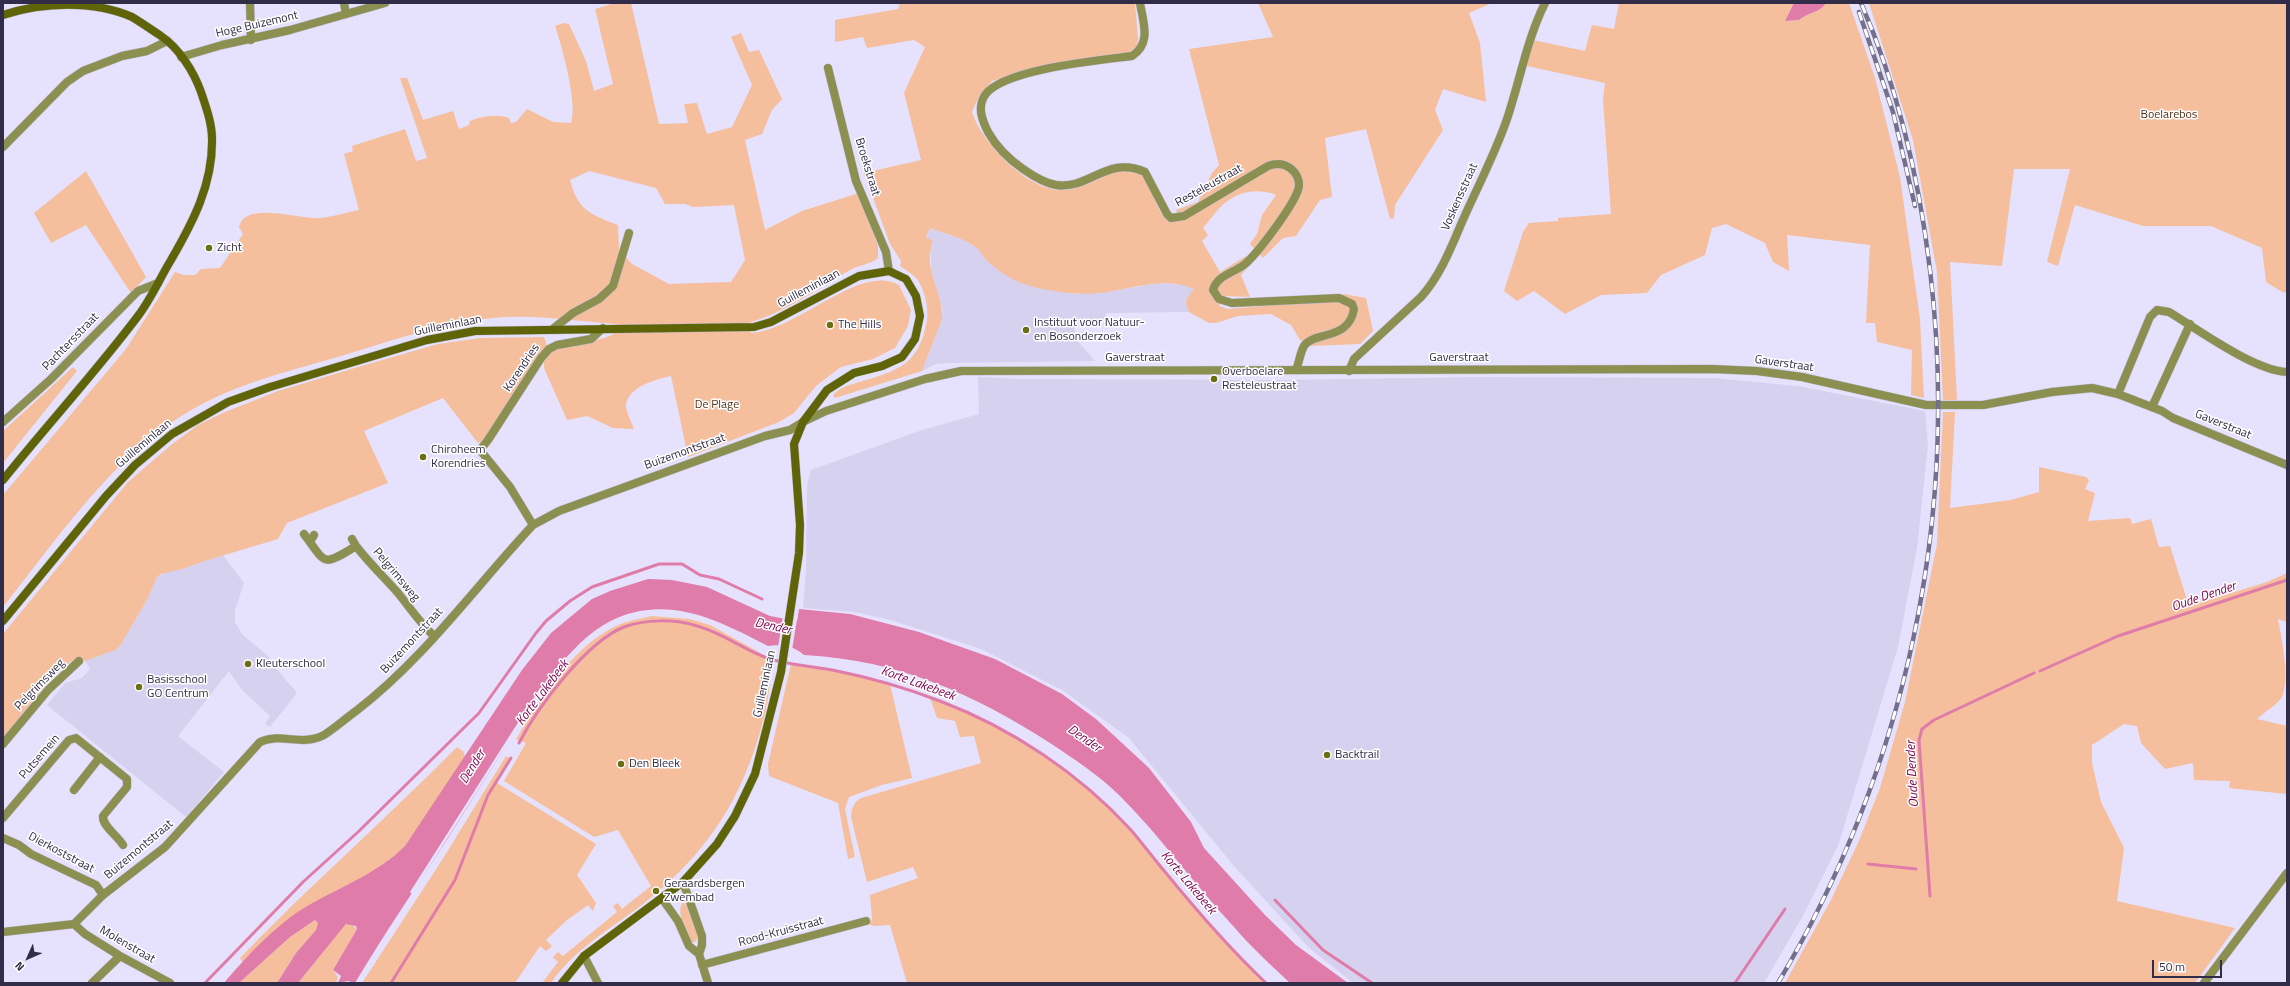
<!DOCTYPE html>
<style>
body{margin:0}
#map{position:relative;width:2290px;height:986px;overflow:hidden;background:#e6e2fe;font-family:"Titillium Web",sans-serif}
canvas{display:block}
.frame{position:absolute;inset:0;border:4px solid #312c47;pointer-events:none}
.north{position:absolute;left:8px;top:938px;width:40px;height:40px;-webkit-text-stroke:3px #fff;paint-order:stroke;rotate:225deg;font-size:11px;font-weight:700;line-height:16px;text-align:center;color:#312c47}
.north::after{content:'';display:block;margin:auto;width:14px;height:18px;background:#312c47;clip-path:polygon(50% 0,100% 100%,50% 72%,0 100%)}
.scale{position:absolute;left:2152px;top:960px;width:70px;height:18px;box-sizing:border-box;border:2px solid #312c47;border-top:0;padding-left:5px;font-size:12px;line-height:14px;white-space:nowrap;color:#312c47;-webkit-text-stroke:3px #fff;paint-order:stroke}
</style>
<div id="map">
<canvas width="2290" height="986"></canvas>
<div class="frame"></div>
<div class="north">N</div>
<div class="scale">50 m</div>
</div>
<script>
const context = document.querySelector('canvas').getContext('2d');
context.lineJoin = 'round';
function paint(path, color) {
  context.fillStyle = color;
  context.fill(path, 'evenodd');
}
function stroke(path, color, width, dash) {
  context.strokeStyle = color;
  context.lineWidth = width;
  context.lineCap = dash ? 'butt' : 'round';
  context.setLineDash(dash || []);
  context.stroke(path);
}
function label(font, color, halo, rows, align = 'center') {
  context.font = font + ' "Titillium Web",sans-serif';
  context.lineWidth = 3;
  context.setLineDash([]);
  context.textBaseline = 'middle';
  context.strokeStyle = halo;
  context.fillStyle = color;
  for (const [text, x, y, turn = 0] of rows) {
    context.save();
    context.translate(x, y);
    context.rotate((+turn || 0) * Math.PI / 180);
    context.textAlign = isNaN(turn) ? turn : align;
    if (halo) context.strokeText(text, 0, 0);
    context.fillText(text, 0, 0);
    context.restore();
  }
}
const built = new Path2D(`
 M930,228L964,240L979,249L984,258L1073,294L1107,292L1158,283L1184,285L1195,289L1187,298L1186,304L1189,312L1106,313L1107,320L1074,321L1075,338L1095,361L949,363L936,364L922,371L942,319L943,310L931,275V249L933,241L926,238Z
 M978,377L1021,379L1279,380L1482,377L1714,378L1798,386L1925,411L1928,446L1917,548L1898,647L1838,846L1804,914L1764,983H1353L1308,947L1233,865L1129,738L1062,690L981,649L890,620L855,612L803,608L806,569L807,485L811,470L922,430L979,414Z
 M223,555L244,583L235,610V622L242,634L269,657V660L297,693L270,727L265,724L270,716L242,690L229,671L178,736L224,772L186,817L47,705L65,683L82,678L90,669L85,661L120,646L148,598L157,577L168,571L182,569Z`);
const green = new Path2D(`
 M615,3H631L659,124L688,123L684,104L697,103L707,134L732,127L752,85L731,37L741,33L749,52L759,50L782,99L772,110L762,134L745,140L765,230L802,211L859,193L878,246V258C869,265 859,265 850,270C816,290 786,312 748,323L751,333C799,330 859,263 899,285L911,310L908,326L895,348L873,359L841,367L816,386L794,413L779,422L688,457L671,376C655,380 629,386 626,405C626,412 632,423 634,429L613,428L587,416L567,420L544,368V360C560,338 591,346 614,334L615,324C575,321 533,314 493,318C445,322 400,338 354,352C290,372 228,383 171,423C103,470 54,543 3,607V495L126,349L175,272L184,275H195L201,269L220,268L243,234L239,227C245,200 301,220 320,218C333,217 347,212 359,210L344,154L353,151L352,146L405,129L416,161L427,158L400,78H407L423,120L453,111L459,129L469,125L470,121C482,116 497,114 509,118L511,123L516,122L527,109L553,122L571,123C578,104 562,47 555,26L564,23L569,24L586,61L594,91L613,84L595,9ZM589,171L656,188L665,204H685L693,207L734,205L745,260L731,282L669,284L632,264L619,249L618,225C589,214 578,210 570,180Z
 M900,3H1135L1138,39L1137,45L1130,52L1053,63L992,81L979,96L972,112C982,143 1025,188 1059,190C1081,191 1103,176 1122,168C1130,170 1139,172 1145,179C1157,192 1155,225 1180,221L1176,210L1198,202L1212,173L1219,165L1189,49L1273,37L1258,3H1492L1469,13L1480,43L1486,102L1443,89L1435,110L1443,130L1395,205L1394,218L1390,219L1366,129L1325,138L1332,197L1320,200L1296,236L1283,238L1263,258L1250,244L1257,234L1262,215L1276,195C1261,189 1243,190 1229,200C1219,206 1211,219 1203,228L1208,235L1202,241L1220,272L1246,256L1250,265L1241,275L1250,297L1222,296L1219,306L1228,309L1329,300L1344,294L1366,298L1373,331L1360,344L1310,346L1300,340L1291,325L1271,314L1238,316L1216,323H1209L1189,312L1186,304L1187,298L1194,289C1165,277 1138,287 1108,292C1089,295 1067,294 1048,290C1022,286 1005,277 986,260C983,257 981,251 977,248C964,238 946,234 930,228L926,237L933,241C922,272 944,292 942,319L922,371L835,398L833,396C837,389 846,386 853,384C895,371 919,368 927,320C929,308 924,286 915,277C911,273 905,269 900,266L901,261L890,244L864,173L921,160L904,93L925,47L914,40L867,48L863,37L835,42V20L898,9Z
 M1619,3H1794L1785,21L1799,20C1808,12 1820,13 1826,3H1849L1875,78L1900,177L1920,319L1924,398L1911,395L1912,350L1877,342L1875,323H1866L1870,245L1787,235L1789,271L1773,262L1765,243L1726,224L1712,228L1705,255L1661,275L1647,293L1601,295L1565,314L1534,291L1517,301L1504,291L1523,232L1529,223L1558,221V218L1611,214L1603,99L1605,83L1527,66L1533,40L1585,51L1592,25L1614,29Z
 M1869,3H2287V291L2284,293L2266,282L2262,248L2211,226H2143L2075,205L2058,266L2047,262L2070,169H2014L2002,266L1950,262L1957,400H1943L1937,272L1913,140Z
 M86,171L146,277L131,293L86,225L51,243L34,213Z
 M544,337L547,346L539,353L485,439L478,443L443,398L364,431L388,483L287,523L278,539L208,560L182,569L161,574L157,577L148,598L120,646L115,650L85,661L80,657C57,664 20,718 3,739V634L128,482L171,445L198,425L225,412L278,391L358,367L438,344L480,338Z
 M73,367L77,371L3,463V431Z
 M1943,412H1955L1950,508L2011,500L2039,492V467L2086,477L2089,480L2085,489L2095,493L2088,521L2130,518L2132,524L2151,519L2159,547L2170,546L2189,606L2267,582L2287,573V622L2278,619C2282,640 2290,678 2282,697C2276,706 2264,712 2257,719L2287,726V794L2229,788L2230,781L2194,780L2193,763L2165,769L2141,743L2137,726L2124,724L2092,745V763L2101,802L2124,848L2117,901L2235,928L2195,983H1785L1831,900L1858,843L1880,788L1905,702L1937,544Z
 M652,616L690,619L710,625L773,660C770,679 769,699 764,717C744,797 708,853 643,904C614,926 570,953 551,983H542L558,962L553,957L558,952L563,956L617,912L613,906L618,903L622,909L651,886L618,830L594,837L504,781L526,743L516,739C541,699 570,649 614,627C625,621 639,619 652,616Z
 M791,664L834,670L890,684L912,778L882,785L849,797L845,809L855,857L848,859L838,803L769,776L768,764Z
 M930,698C1005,722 1076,771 1130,829C1143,843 1154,859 1166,874C1198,912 1230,949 1266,983H907L890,925L875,926L868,924L872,919L870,895L918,878L913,867L867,882L851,817C852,808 853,803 861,798L981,763L974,736L960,737L955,721L937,718Z
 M457,747L464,752L465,758L405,846C377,875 336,888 303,909C281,923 262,944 243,963L240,958C310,885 386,819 457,747Z
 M506,756L511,759L497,783L596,844L577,875L596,903L593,911L588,905L567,920L546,940L552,946L546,951L540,946L515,983H362L442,860Z
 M683,902L691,910L698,937L695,942H691C687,931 675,912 683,902Z
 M315,920L318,923L316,930L296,953L277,983H239L290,937Z
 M350,923L357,929L333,970L338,977L336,983H298L346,924Z`);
const water = new Path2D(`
 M1794,3H1826C1820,13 1808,12 1799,20L1785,21Z
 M648,579L672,580L707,587L770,616L797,621L799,609L850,614L919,632L995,659L1062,694L1096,719L1149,768L1191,822L1204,848L1265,915L1296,945L1348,983H1290C1271,965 1251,947 1234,927C1195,885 1161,837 1120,796C1100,776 1074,759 1050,743C972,693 898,660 804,655C794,646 780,644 768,646C721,622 675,597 622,616C569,635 530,707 502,752C484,781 466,809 448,838C417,886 384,934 355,983L348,981L338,983L341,976L333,970L357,929L356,926L346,924L298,983H277L296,953L316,930L318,923L315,920L290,937L239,983H224C245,958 276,925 304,908C337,888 377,874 405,846L522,670L551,633L592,599L610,591Z`);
const pier = new Path2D(`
 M799,607L792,650L778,647L783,616L795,618Z
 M540,688L542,689L412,894L410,892Z`);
const stream = new Path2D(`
 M2040,671L2118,636L2287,580
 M519,743C537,708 586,642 624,627C646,619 675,619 697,626C724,633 746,652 773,660C794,665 816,667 837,671C872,678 906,688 940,701C1011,728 1079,773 1131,830C1143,844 1154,859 1166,873C1197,911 1230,949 1266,983
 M1868,864L1916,869
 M1930,896L1919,740L1922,729L1934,720L2034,673
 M1275,900L1323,950L1372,983
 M205,983L303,882L358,832L479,713L536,633L546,621L570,601L592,587L659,564H682L700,575L719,579L762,599
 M391,983L455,880L488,795L511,758
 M1735,983L1785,909`);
const minor = new Path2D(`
 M250,3L251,40
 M344,3L346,14
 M1140,3C1143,22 1152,43 1132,56C1101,60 1003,69 985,95C977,107 982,120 988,132C996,146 1010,160 1023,169C1033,176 1044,183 1056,185C1090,190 1106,155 1145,172L1167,214L1171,218L1184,216L1268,166C1276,163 1283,163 1290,168C1297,173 1301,182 1298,190C1293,206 1258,253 1245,264C1234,273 1217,275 1213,290L1219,299L1232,303L1339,298L1352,304L1354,309C1349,341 1314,331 1304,346C1300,353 1299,363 1296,370
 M181,57L222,45L290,30L385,3
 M828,68L856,181L886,252L889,271
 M3,147L67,82L83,71L122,56L147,51L167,41
 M554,328L573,313L599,299L613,286L629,233
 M1349,371L1354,359L1421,297C1440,276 1451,248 1462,222C1477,188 1495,154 1507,119C1520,80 1527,39 1545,3
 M2118,394L2150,317L2157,310L2169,312C2199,330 2253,370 2287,372
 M2152,407L2190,324
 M3,422L51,379L138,291L158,283
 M533,525L510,487L480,450L488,440L541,358L549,349L557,345L591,339L603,328
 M304,534C326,563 321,568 356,546C369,563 384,577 398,593C411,609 419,622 434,636
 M352,539L356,546
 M310,542L314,535
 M3,744L48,690L79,661
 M74,790L100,757
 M3,818L63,747L69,740L76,738L127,779V787L103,816C102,826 117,835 123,845
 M3,838L19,845L31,854L96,885L103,895
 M683,882L702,936V945L699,954
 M663,900L678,921L689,946L699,954L708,983
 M74,924L85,934L120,956L170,983
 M3,932L74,924L103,895L165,847L260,742C280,732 301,747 324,735C335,728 345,719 356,711C424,659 475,587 533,525L559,511L765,436L790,430L803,422
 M584,956L598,983
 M702,965L866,921
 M92,983L120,956
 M2204,983L2287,873`);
const tertiary = new Path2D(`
 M803,422L826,411L925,379L961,371L1712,369L1757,371L1802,377L1926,405H1983L2052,392L2092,388L2118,394L2162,411L2173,418L2287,465`);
const secondary = new Path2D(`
 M3,15C42,2 94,0 132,17C142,23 152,30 161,36C179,48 194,72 201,92C206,107 212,123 212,139C213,184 193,222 171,260C160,278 151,299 138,316C95,373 47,425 3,480
 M3,621L106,496L135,465L172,434L228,402L270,387L427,340L475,331L754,327L771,322L859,276L889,271L906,279L916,296L920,316L915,339L902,357L882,366L854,373L827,390L803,422L794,444L800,525L799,553L781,672L755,774L735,816L717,844L683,882L584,956L562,983`);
const rail = new Path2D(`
 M1859,12L1893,112L1915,206
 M1778,983C1906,768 1960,518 1930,270C1919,178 1898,88 1861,3`);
const markers = [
 [209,248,4,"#6a6f13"],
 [830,325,4,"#6a6f13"],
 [1026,330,4,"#6a6f13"],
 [1214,379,4,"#6a6f13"],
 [423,457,4,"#6a6f13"],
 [248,664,4,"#6a6f13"],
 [139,687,4,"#6a6f13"],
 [1327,755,4,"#6a6f13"],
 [621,764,4,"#6a6f13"],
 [656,891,4,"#6a6f13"]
];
const streetNames = [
 ["Hoge Buizemont",257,25,-13],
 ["Broekstraat",867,167,73],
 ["Resteleustraat",1209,186,-29],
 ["Voskensstraat",1460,197,-66],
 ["Guilleminlaan",809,289,-28],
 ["Guilleminlaan",448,326,-11],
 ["Pachtersstraat",71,342,-46],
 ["Gaverstraat",1135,358],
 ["Gaverstraat",1459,358],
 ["Gaverstraat",1784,364,8],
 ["Korendries",522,368,-56],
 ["Gaverstraat",2223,425,22],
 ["Guilleminlaan",144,444,-40],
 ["Buizemontstraat",685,452,-20],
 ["Pelgrimsweg",396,575,50],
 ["Buizemontstraat",412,641,-47],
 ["Guilleminlaan",765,684,-78],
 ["Pelgrimsweg",40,685,-46],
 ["Putsemein",40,757,-49],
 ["Buizemontstraat",139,850,-40],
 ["Dierkoststraat",61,853,28],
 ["Rood-Kruisstraat",781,932,-15],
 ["Molenstraat",127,945,30]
];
const parkNames = [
 ["Boelarebos",2169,115],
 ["De Plage",717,405]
];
const poiNames = [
 ["Zicht",217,248],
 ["Instituut voor Natuur-",1034,323],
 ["en Bosonderzoek",1034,337],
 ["The Hills",838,325],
 ["Overboelare",1222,372],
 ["Resteleustraat",1222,386],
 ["Chiroheem",431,450],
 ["Korendries",431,464],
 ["Kleuterschool",256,664],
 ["Basisschool",147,680],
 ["GO Centrum",147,694],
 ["Backtrail",1335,755],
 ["Den Bleek",629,764],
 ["Geraardsbergen",664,884],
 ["Zwembad",664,898]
];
const waterNames = [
 ["Oude Dender",2204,597,-19],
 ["Dender",773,627,13],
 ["Korte Lakebeek",918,684,20],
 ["Korte Lakebeek",543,693,-53],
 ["Dender",1084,739,34],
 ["Dender",473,767,-58],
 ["Oude Dender",1913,774,-93],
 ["Korte Lakebeek",1188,883,50]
];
paint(built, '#d5d1ef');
paint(green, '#f5be9c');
paint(water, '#df7ca9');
paint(pier, '#e6e2fe');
stroke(stream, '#df7ca9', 3);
stroke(minor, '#c2bed9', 9);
stroke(tertiary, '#c2bed9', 9);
stroke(secondary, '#c2bed9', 9);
stroke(minor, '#8b9050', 8);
stroke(tertiary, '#8b9050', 8);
stroke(secondary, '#606408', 8);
stroke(rail, '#74708b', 4.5);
stroke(rail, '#fff', 3, [9]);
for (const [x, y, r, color] of markers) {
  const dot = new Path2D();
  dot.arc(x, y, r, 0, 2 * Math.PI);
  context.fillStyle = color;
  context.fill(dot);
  stroke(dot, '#fff', 1.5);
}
label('12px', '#312c47', '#fff', streetNames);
label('12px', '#543018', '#fff', parkNames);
label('12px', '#312c47', '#fff', poiNames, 'left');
label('italic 13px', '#7d004c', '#fff', waterNames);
</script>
